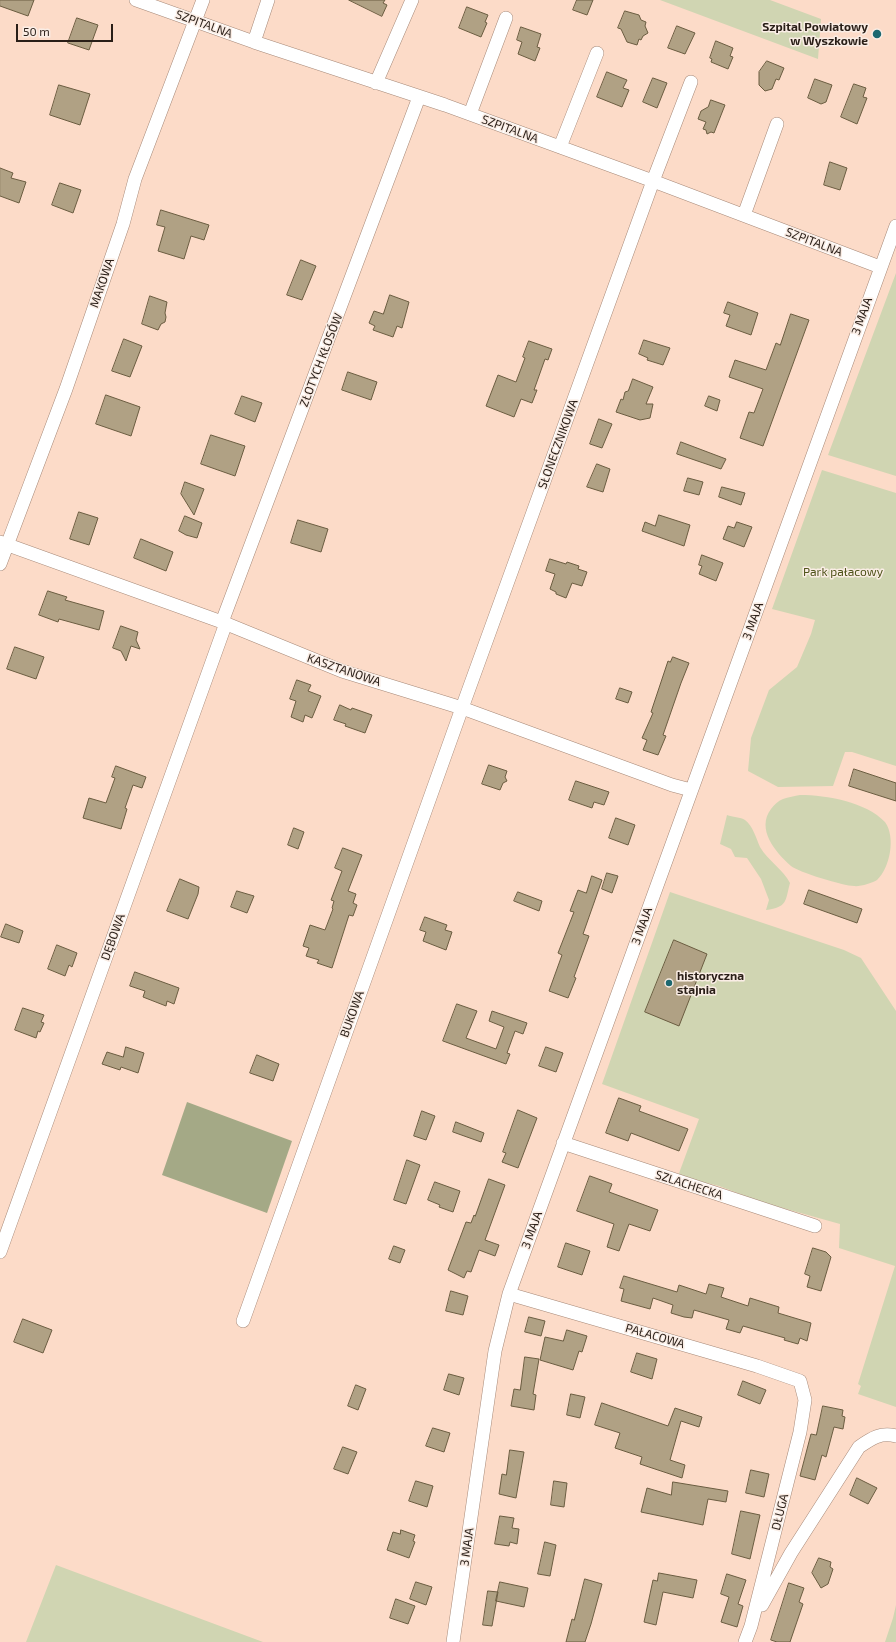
<!DOCTYPE html>
<meta charset="utf-8">
<style>
body{margin:0}
#map{position:relative;width:896px;height:1642px;overflow:hidden;background:#fcdbc8;font-family:"Exo 2",sans-serif}
canvas{display:block}
.scale{position:absolute;left:16px;top:24px;width:97px;height:18px;box-sizing:border-box;border:2px solid #291e17;border-top:0;padding-left:5px;font-size:12px;line-height:14px;white-space:nowrap;color:#291e17;-webkit-text-stroke:3px #faede5;paint-order:stroke}
</style>
<div id="map">
<canvas width="896" height="1642"></canvas>
<div class="scale">50 m</div>
</div>
<script>
const context = document.querySelector('canvas').getContext('2d');
context.lineJoin = 'round';
function paint(path, color) {
  context.fillStyle = color;
  context.fill(path, 'evenodd');
}
function stroke(path, color, width, dash) {
  context.strokeStyle = color;
  context.lineWidth = width;
  context.lineCap = dash ? 'butt' : 'round';
  context.setLineDash(dash || []);
  context.stroke(path);
}
function label(font, color, halo, rows, align = 'center') {
  context.font = font + ' "Exo 2",sans-serif';
  context.lineWidth = 3;
  context.setLineDash([]);
  context.textBaseline = 'middle';
  context.strokeStyle = halo;
  context.fillStyle = color;
  for (const [text, x, y, turn = 0] of rows) {
    context.save();
    context.translate(x, y);
    context.rotate((+turn || 0) * Math.PI / 180);
    context.textAlign = isNaN(turn) ? turn : align;
    if (halo) context.strokeText(text, 0, 0);
    context.fillText(text, 0, 0);
    context.restore();
  }
}
const green = new Path2D(`
 M660,0H770L821,19L818,59Z
 M896,273V476L828,455Z
 M822,470L896,493V766L852,752H845L833,786L778,787L748,771L751,738L769,690L797,667L811,634L815,620L772,609Z
 M800,795C827,795 866,802 885,822C896,837 890,868 877,880C873,883 859,887 854,886C844,886 798,872 791,866C775,852 756,829 771,809C774,805 778,801 783,799C788,797 795,796 800,795Z
 M727,815C732,817 741,817 745,820C753,826 756,838 760,847C768,861 783,869 790,883C785,901 788,907 766,910L769,900L761,879L747,858L735,857L731,849L720,844Z
 M670,892L844,950L861,958L896,1011V1407L858,1394L861,1386L858,1384L895,1266L839,1248L840,1224L761,1202L719,1186L678,1176L699,1119L602,1084Z
 M56,1565L263,1642H26Z
 M896,1605V1642H885L893,1618Z`);
const forest = new Path2D(`
 M187,1102L292,1141L267,1213L162,1175Z`);
const building = new Path2D(`
 M0,0H34L28,16L0,6Z
 M349,0H385L383,3L387,5L382,16Z
 M577,0H593L587,15L573,10Z
 M467,7L488,15L485,22L487,23L481,37L459,28Z
 M625,11L639,15L641,20L646,22L645,26L648,33L643,36L641,40L639,39L637,45L627,42L621,29L618,28Z
 M77,18L98,25L89,50L68,43Z
 M677,26L695,33L685,54L668,48Z
 M521,27L541,34L537,47L540,48L535,61L518,54L522,42L517,40Z
 M716,41L733,48L730,56L733,57L728,69L711,62L712,59L710,58Z
 M767,61L784,68L779,80L776,79L772,89L765,91L759,85V72Z
 M607,72L627,80L623,88L629,90L622,107L597,97Z
 M653,78L667,83L657,108L643,102Z
 M815,79L832,85L826,102L821,104L808,98Z
 M854,84L866,88L863,97L867,98L857,124L841,117Z
 M59,85L90,94L80,125L50,115Z
 M711,100L725,105L714,133L711,132L707,134L706,130L703,129L706,122L698,119L701,111L708,107Z
 M830,162L847,168L840,190L824,185Z
 M0,168L13,173L11,178L26,182L19,203L0,196Z
 M60,183L81,190L73,213L52,205Z
 M161,210L209,225L204,240L191,236L184,259L158,251L165,227L157,225Z
 M301,260L316,266L302,300L287,295Z
 M390,295L409,302L402,328L397,326L393,337L373,330L375,326L369,323L374,311L383,314Z
 M150,296L167,302L165,313L166,317L165,322L161,324L158,330L142,324Z
 M728,302L758,313L751,335L726,326L730,315L724,313Z
 M791,314L809,320L763,446L740,438L749,412L754,413L763,389L729,377L735,360L766,370L776,343L780,345Z
 M124,339L142,346L130,377L112,371Z
 M644,340L670,348L663,365L647,360L648,358L639,354Z
 M529,341L552,349L548,360L545,359L534,390H537L532,403L521,399L514,417L486,406L498,375L516,382L525,358L523,357Z
 M348,372L377,382L371,400L342,390Z
 M633,379L653,387L646,404H653L650,418L640,420L616,412L621,399L623,400L625,392L628,391Z
 M106,395L140,407L131,436L96,424Z
 M242,396L262,403L255,422L235,414Z
 M709,396L720,400L717,411L705,406Z
 M599,419L612,424L602,448L590,444Z
 M211,435L245,446L235,476L201,464Z
 M681,442L726,459L721,469L677,454Z
 M597,464L610,469L603,492L587,487Z
 M688,478L703,482L699,495L684,491Z
 M185,482L204,489L194,515L181,494Z
 M722,487L745,493L741,505L719,497Z
 M79,512L98,518L89,545L70,539Z
 M659,515L690,525L684,546L642,531L645,522L655,526Z
 M185,516L202,523L197,538L186,535L179,531Z
 M298,520L328,529L321,552L291,543Z
 M737,522L752,527L744,547L723,539L728,526L734,528Z
 M141,539L173,552L166,571L134,558Z
 M702,555L723,563L716,581L699,574L702,566L699,565Z
 M550,559L566,564L567,562L579,566L578,569L587,572L582,586L572,583L566,598L556,594V592L550,589L555,574L546,571Z
 M48,591L67,597L65,600L104,611L99,630L59,619L58,622L39,615Z
 M121,626L138,632L136,640L140,649L131,646L126,661L121,651L113,648Z
 M15,647L44,657L36,679L7,669Z
 M673,657L689,663L681,683L663,735L666,736L658,755L643,750L647,740L642,738L653,713L651,712L668,661L670,662Z
 M297,680L311,685L308,691L321,696L312,718L305,715L303,722L291,717L296,701L290,699Z
 M620,688L632,692L628,703L616,699Z
 M340,705L351,710L352,708L372,715L365,733L345,726L346,724L334,720Z
 M489,765L507,771L505,777L507,781L503,783L500,790L482,784Z
 M116,766L146,777L142,788L133,785L125,808L127,809L121,829L83,818L89,798L106,803L115,778L112,777Z
 M854,769L896,783V801L849,786Z
 M576,781L609,792L604,805L594,802L592,808L569,800Z
 M616,818L635,825L628,845L609,838Z
 M294,828L304,832L298,849L288,845Z
 M343,848L362,855L348,891L356,894L353,903L357,905L353,916L349,915L332,968L317,963L319,960L306,956L309,948L303,946L310,925L325,930L333,909L332,908L334,901L331,900L342,871L335,868Z
 M607,873L618,876L612,893L602,889Z
 M592,876L602,880L583,934L589,936L574,977L576,978L568,998L549,991L562,955L558,953L574,912L570,911L578,890L586,893Z
 M180,879L199,887L198,894L188,919L167,911Z
 M809,890L862,909L857,923L804,904Z
 M237,891L254,896L247,913L231,907Z
 M518,892L542,901L539,911L514,901Z
 M425,917L447,925L445,930L452,932L446,950L423,941L426,932L420,930Z
 M6,924L23,931L19,943L1,937Z
 M674,940L707,954L679,1026L645,1012Z
 M57,945L77,953L72,967L69,965L65,976L48,969Z
 M135,972L179,988L174,1004L167,1001L166,1006L143,997L145,991L130,986Z
 M457,1004L477,1011L466,1038L496,1049L504,1027L489,1021L492,1011L527,1023L523,1034L515,1031L507,1053L510,1054L506,1064L443,1041Z
 M23,1008L44,1015L41,1022L44,1023L40,1032L38,1031L36,1038L15,1030Z
 M126,1047L144,1053L138,1073L121,1067L120,1070L102,1064L107,1052L123,1057Z
 M546,1047L563,1053L556,1072L539,1066Z
 M257,1055L279,1064L273,1081L250,1073Z
 M619,1098L641,1106L639,1111L688,1129L679,1151L631,1133L628,1141L606,1133Z
 M518,1110L537,1118L518,1168L502,1162L506,1153L503,1152Z
 M422,1111L435,1116L426,1140L414,1136Z
 M456,1122L484,1133L481,1142L453,1132Z
 M407,1160L420,1165L406,1204L394,1200Z
 M590,1176L612,1184L609,1192L658,1210L650,1231L629,1224L619,1251L607,1247L614,1224L577,1211Z
 M489,1179L505,1185L485,1240L499,1245L495,1256L479,1250L471,1272L467,1271L464,1278L448,1270L466,1222L471,1223L474,1215L475,1216Z
 M435,1182L460,1191L453,1212L439,1207L440,1205L428,1200Z
 M566,1243L590,1251L582,1275L558,1267Z
 M394,1246L405,1250L400,1263L389,1259Z
 M813,1248L826,1252L831,1257L821,1291L807,1287L810,1276L805,1274Z
 M624,1276L677,1292L679,1285L706,1294L709,1284L724,1288L721,1297L748,1306L750,1298L779,1307L778,1313L811,1323L807,1341L800,1338L798,1344L784,1340L785,1338L743,1326L740,1333L726,1329L729,1320L694,1310L692,1318L684,1317L671,1313L673,1305L653,1298L650,1309L621,1301L624,1289L620,1288Z
 M451,1291L468,1296L463,1315L446,1311Z
 M529,1317L545,1321L541,1336L525,1332Z
 M23,1319L52,1330L43,1353L14,1342Z
 M567,1330L587,1336L582,1352L579,1351L573,1370L540,1360L545,1337L563,1341Z
 M637,1353L657,1359L652,1379L631,1372Z
 M525,1357L539,1359L533,1394L536,1395L534,1410L511,1406L514,1389L520,1390Z
 M449,1374L464,1378L459,1395L444,1390Z
 M743,1381L766,1390L760,1404L738,1395Z
 M356,1385L366,1389L358,1410L348,1406Z
 M571,1394L585,1397L580,1418L567,1415Z
 M602,1403L668,1426L675,1408L702,1417L699,1427L681,1421L670,1460L685,1465L682,1478L640,1464L642,1457L615,1448L620,1433L595,1425Z
 M823,1406L843,1410L842,1416L845,1417L843,1429L834,1427L826,1457L822,1455L815,1480L800,1476L811,1434L816,1435Z
 M433,1428L450,1433L444,1452L426,1446Z
 M343,1447L357,1452L348,1474L334,1469Z
 M510,1450L524,1452L516,1498L499,1494L502,1474L506,1475Z
 M751,1470L769,1474L764,1497L746,1493Z
 M857,1478L877,1488L868,1504L850,1495Z
 M416,1481L433,1486L427,1507L409,1501Z
 M554,1481L567,1483L564,1507L551,1505Z
 M673,1482L728,1491L726,1502L708,1499L703,1525L641,1512L647,1488L671,1495Z
 M741,1511L760,1515L750,1559L732,1554Z
 M500,1516L514,1518L512,1528L519,1529L517,1544L510,1542L509,1546L495,1544Z
 M401,1530L415,1535L413,1541L415,1542L409,1558L387,1550L393,1532L400,1534Z
 M545,1542L556,1545L550,1576L538,1574Z
 M819,1558L831,1562L830,1567L833,1569L828,1584L821,1588L812,1573Z
 M659,1573L697,1580L693,1598L663,1592L656,1625L644,1622L653,1580L657,1581Z
 M727,1574L746,1580L738,1604L743,1606L737,1627L721,1622L729,1597L721,1594Z
 M585,1579L602,1584L591,1624L585,1642H566L572,1619L574,1620Z
 M416,1582L432,1587L426,1605L410,1599Z
 M500,1582L528,1588L524,1607L496,1601Z
 M789,1583L804,1588L799,1602L803,1604L790,1642H777L771,1640Z
 M488,1591L498,1592L492,1626L483,1625Z
 M396,1599L415,1606L408,1624L390,1618Z`);
const minor = new Path2D(`
 M136,0L254,42L445,105L653,181L880,267
 M254,42L268,0
 M376,83L412,0
 M470,114L506,18
 M560,147L597,53
 M744,215L777,124
 M0,542L222,622L342,671L462,708L672,785L691,790
 M0,564L66,389L123,224L135,179L203,0
 M222,622L419,97
 M563,1143L815,1226
 M0,1252L226,623
 M509,1294L757,1366L800,1381L805,1400L800,1432L751,1626L745,1642
 M243,1321L462,708L653,181L691,82
 M762,1605L791,1553L859,1447C872,1438 881,1432 896,1436
 M453,1642L495,1351L509,1294L896,226`);
const markers = [
 [877,34,5,"#1c6870"],
 [669,983,4,"#1c6870"]
];
const streetNames = [
 ["SZPITALNA",204,24,20],
 ["SZPITALNA",510,129,20],
 ["SZPITALNA",814,242,21],
 ["MAKOWA",102,283,-71],
 ["3 MAJA",862,316,-70],
 ["ZŁOTYCH KŁOSÓW",321,360,-69],
 ["SŁONECZNIKOWA",558,444,-70],
 ["3 MAJA",753,621,-70],
 ["KASZTANOWA",344,670,19],
 ["3 MAJA",642,926,-70],
 ["DĘBOWA",113,937,-70],
 ["BUKOWA",352,1014,-70],
 ["SZLACHECKA",689,1185,18],
 ["3 MAJA",532,1230,-70],
 ["PAŁACOWA",655,1336,16],
 ["DŁUGA",780,1512,-76],
 ["3 MAJA",467,1547,-82]
];
const poiNames = [
 ["Szpital Powiatowy",868,27],
 ["w Wyszkowie",868,41],
 ["historyczna",677,976,"left"],
 ["stajnia",677,990,"left"]
];
const parkNames = [
 ["Park pałacowy",843,572]
];
paint(green, '#d0d5b2');
paint(forest, '#a4a986');
paint(building, '#b0a184');
stroke(building, '#6b5d41', 1);
stroke(minor, '#a78978', 14);
stroke(minor, '#fff', 13);
for (const [x, y, r, color] of markers) {
  const dot = new Path2D();
  dot.arc(x, y, r, 0, 2 * Math.PI);
  context.fillStyle = color;
  context.fill(dot);
  stroke(dot, '#faede5', 1.5);
}
label('12px', '#291e17', '#faede5', streetNames);
label('bold 12px', '#291e17', '#faede5', poiNames, 'right');
label('12px', '#4f531a', '#faede5', parkNames);
</script>
